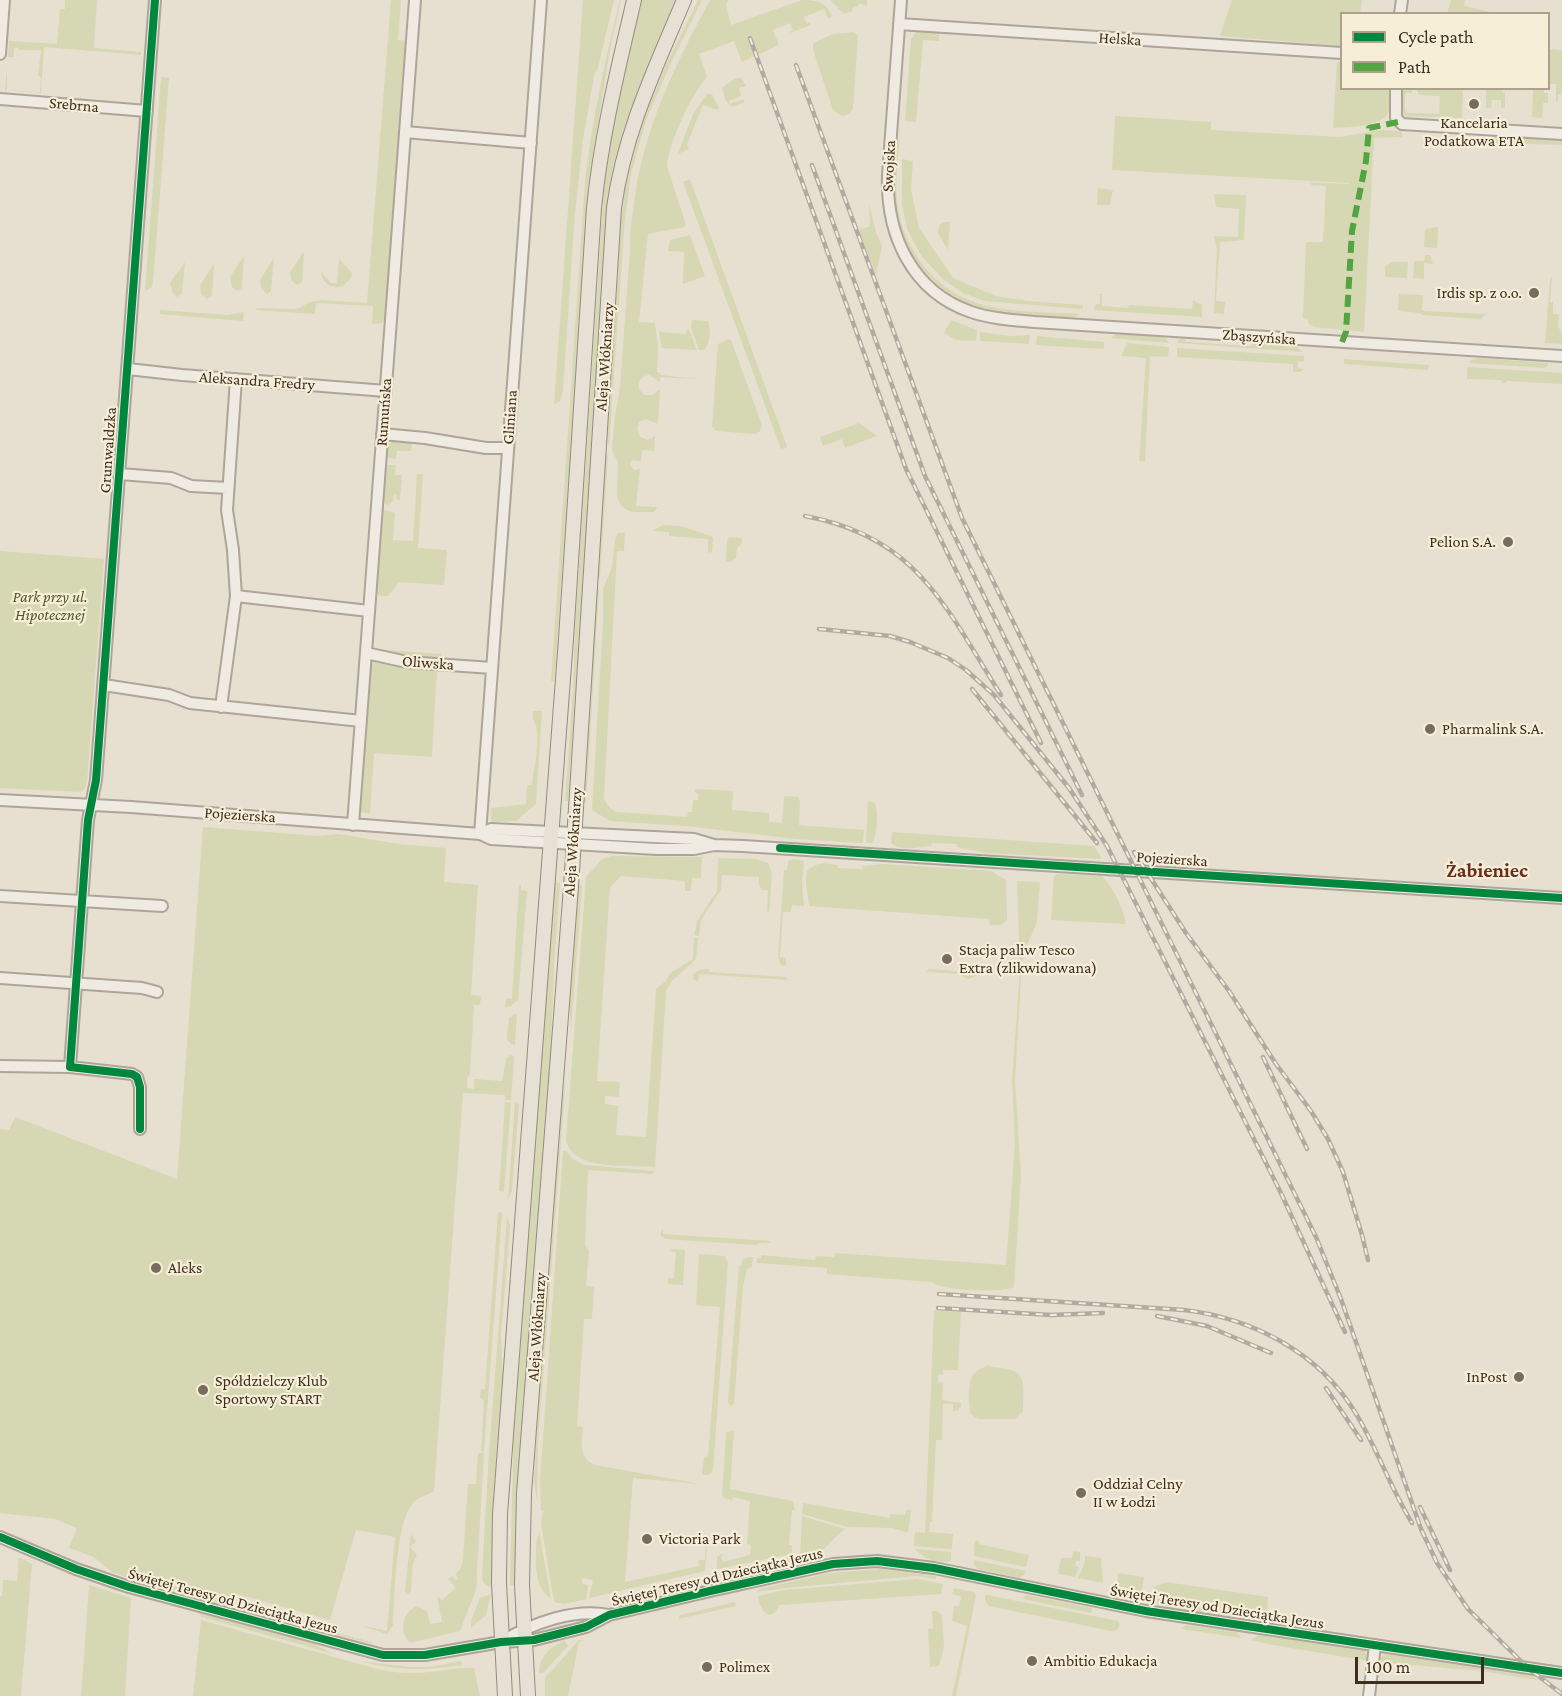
<!DOCTYPE html>
<meta charset="utf-8">
<style>
body{margin:0}
#map{position:relative;width:1562px;height:1696px;overflow:hidden;background:#e7e0d1;font-family:"Crimson Pro",serif}
canvas{display:block}
.legend{position:absolute;left:1340px;top:12px;width:210px;height:78px;box-sizing:border-box;background:#f7eed8;border:2px solid #ada18e;margin:0;padding:8px 10px;list-style:none;font-size:18px;color:#3d2e20}
.legend li{display:flex;align-items:center;gap:12px;height:30px}
.legend b{width:30px;border:2px solid #ada18e}
.scale{position:absolute;left:1355px;top:1657px;width:129px;height:27px;box-sizing:border-box;border:3px solid #3d2e20;border-top:0;padding-left:8px;font-size:18px;line-height:21px;white-space:nowrap;color:#3d2e20;-webkit-text-stroke:4px #f7eed8;paint-order:stroke}
</style>
<div id="map">
<canvas width="1562" height="1696"></canvas>
<ul class="legend">
<li><b style="height:8px;background:#00873e"></b>Cycle path</li>
<li><b style="height:8px;background:#54a441"></b>Path</li>
</ul>
<div class="scale">100 m</div>
</div>
<script>
const context = document.querySelector('canvas').getContext('2d');
context.lineJoin = 'round';
function paint(path, color) {
  context.fillStyle = color;
  context.fill(path, 'evenodd');
}
function stroke(path, color, width, dash) {
  context.strokeStyle = color;
  context.lineWidth = width;
  context.lineCap = dash ? 'butt' : 'round';
  context.setLineDash(dash || []);
  context.stroke(path);
}
function label(font, color, halo, rows, align = 'center') {
  context.font = font + ' "Crimson Pro",serif';
  context.lineWidth = 4.5;
  context.setLineDash([]);
  context.textBaseline = 'middle';
  context.strokeStyle = halo;
  context.fillStyle = color;
  for (const [text, x, y, turn = 0] of rows) {
    context.save();
    context.translate(x, y);
    context.rotate((+turn || 0) * Math.PI / 180);
    context.textAlign = isNaN(turn) ? turn : align;
    if (halo) context.strokeText(text, 0, 0);
    context.fillText(text, 0, 0);
    context.restore();
  }
}
const green = new Path2D(`
 M65,0H97L94,48L141,52V55L44,47L41,93L5,90L7,67V90L40,92L41,78L38,75L41,50H19V48H14V57H8L9,41L57,44L60,9H65Z
 M391,0H401L398,40L407,41L387,317L382,323L372,324L373,306L316,303L315,314L255,310L257,308L297,309L310,302L321,300L367,303Z
 M583,0H614L597,72L595,71L583,139L575,213L563,391L560,401L554,405Z
 M620,0H621L610,49L589,182L557,649L554,681H551L585,182C592,120 605,60 620,0Z
 M642,0H676C649,63 619,125 608,194L568,801H565L573,690L575,628L604,186L615,116Z
 M698,0H702L670,65L646,120L631,174L625,219L609,445L607,441L621,219L627,174L643,119L667,63Z
 M710,0H728L726,5L731,25L802,0C816,0 827,2 832,16L828,19L824,9L804,17L807,24L810,22L811,25L790,33V32L793,30L790,23L773,30L779,45L742,62L734,41L699,54L707,77C691,95 669,142 667,166L686,225L684,227L648,234L639,322L655,323L658,347L657,372L660,373V375L698,379L660,377V382L649,375C641,376 638,381 639,389L644,395H652L660,389L658,424L646,419L639,422L637,429L640,437L648,440L655,436L654,451L642,450L641,461L632,460L630,465L634,470L640,469L636,506L658,507L654,512H632L625,509L620,504L617,496L618,463L612,450L615,415L620,388L630,249C629,232 632,220 634,203C643,130 675,65 710,0Z
 M830,0H867V6L859,3L858,6L852,8L853,11L844,14Z
 M1232,0H1362L1360,13L1342,14L1341,46L1220,36Z
 M1451,0H1465L1464,6L1495,13H1447Z
 M917,30L939,32V41L923,40L916,122L905,121L911,39Z
 M854,32L858,36L853,109L847,115L842,116L833,110L813,50V43L833,34Z
 M1548,49L1562,50V95H1558V101H1556V84H1549Z
 M1337,62H1341L1342,88L1389,89C1389,96 1391,107 1388,113C1382,127 1346,127 1333,128Z
 M161,77L169,78L153,283L151,288L145,291Z
 M735,78H741L746,86L739,88L741,96L729,101L730,104L745,99L743,103L731,107L726,101L722,88Z
 M1402,89H1463L1462,118L1405,116L1401,106ZM1412,90H1417L1419,95L1440,96L1439,114L1407,113L1405,109V93H1412Z
 M1486,89H1503L1502,92L1505,93V108H1501V100H1492L1491,108H1486Z
 M1533,89H1544V93H1548V103H1543L1542,118L1532,117Z
 M707,94H712L719,108L717,110L703,105L687,144L689,149L678,154L693,114Z
 M1115,116L1211,122V130L1340,137L1380,130L1401,131L1402,137L1374,138L1364,332L1314,327L1308,323V319L1303,318L1306,242H1323L1326,186L1311,185V182L1259,180L1349,184V183L1112,170Z
 M1492,134L1562,138V145L1492,143Z
 M900,137C898,158 895,181 897,202C903,250 936,293 984,305C1013,313 1050,312 1080,314L1075,317L1068,318C1042,316 1012,317 986,310C934,296 897,250 894,196C893,182 893,149 900,137Z
 M902,159L913,161L911,189L919,228L953,278L996,296L1027,301L1083,305V309L984,301L963,293L944,280L922,257L907,229L902,204Z
 M690,179L787,447L781,449L683,182Z
 M1098,188L1113,190L1110,205H1097Z
 M1214,194L1246,195L1244,240L1220,242L1216,301L1225,302L1224,314L1214,313L1217,249L1214,236L1238,237L1239,209L1216,207Z
 M869,204L876,232L882,246L876,275L859,230L870,226Z
 M945,222H950L948,250L938,233L939,225Z
 M1435,227H1438L1437,248L1424,247L1425,229Z
 M690,235L705,276L683,284L684,252L668,251L670,240Z
 M304,251L302,283L297,285L291,280L290,272Z
 M1425,255H1430L1433,264L1424,263V279L1413,278L1414,261H1424Z
 M244,256L242,288L238,291L232,287L230,277Z
 M274,258L271,291L267,294L261,288L260,280Z
 M339,259L352,273L351,278L343,286C331,289 323,284 321,272L331,283H337Z
 M185,262L182,294L177,297L172,292L170,283Z
 M1391,262H1408L1407,278L1385,277V266Z
 M214,264L212,296L207,299L201,294L200,285Z
 M1552,276L1550,303L1553,302V314H1559L1558,327L1561,331L1562,344L1545,343L1550,280Z
 M1096,294H1102V306L1128,308L1129,305L1192,309L1193,300L1202,305V317L1094,310L1096,304H1100V295Z
 M1399,294L1423,295L1422,311L1486,314L1481,319L1423,315L1420,313L1398,311Z
 M160,310L228,315L244,312L243,321L160,314Z
 M692,320L708,321C711,329 711,345 703,350H699L691,328Z
 M951,320L977,330L976,341L956,340L944,333Z
 M687,329H689L697,350L662,348L659,332L686,334Z
 M980,332L1011,336L1030,335L1029,344L980,341Z
 M1121,333L1161,336L1166,338L1169,343L1111,338L1114,335Z
 M1037,336L1104,342V349L1036,345Z
 M1181,338H1184L1187,342L1250,346L1254,343L1294,345L1303,352L1177,343Z
 M729,339L731,340L762,425L760,431L755,434L716,431L712,427L718,344Z
 M1127,343L1169,347L1168,357L1150,356L1145,462L1139,461L1146,358L1121,356Z
 M1177,348L1304,356V362L1298,361V368L1304,369L1301,372H1293V364L1177,357Z
 M1479,358L1548,363V365L1544,368L1469,363L1471,360Z
 M1344,359L1429,365L1428,370L1344,364Z
 M1467,367L1562,373V384L1506,381L1505,383H1502L1501,380L1467,379Z
 M859,423L877,436L845,448L842,439L823,446L820,437Z
 M394,440H408L412,445L411,451H397L396,459L388,458L386,456L388,445Z
 M606,454L608,456L600,576L598,580Z
 M388,465H396L395,475H402L400,500L396,499V495H394L393,501L389,505L385,504L382,501L385,467Z
 M417,474H423L418,548L447,550L444,585L399,582L388,596H380L376,593L382,513L384,510L395,513L393,540L413,541Z
 M663,525L681,526L711,536L713,538L712,552L708,553V539L669,536V532L652,531Z
 M618,533H625L624,551H617L604,798C606,804 611,810 617,812L687,817L688,812H692L693,800H698V793L694,792L695,789L733,791L732,810L769,813V822L782,823L784,796L798,797L800,802L799,825L864,830L863,843L796,839L685,826L610,821L592,810L603,622V589L612,567L615,539Z
 M729,537L742,538V543L737,548L736,558L731,562H726L727,541Z
 M0,551L104,559L87,782L85,788L80,792L0,788Z
 M599,589L586,802L583,803L596,596Z
 M377,649L441,654L440,661L378,653L375,651Z
 M372,657L436,667L437,669L432,757L374,753L370,813L360,812L358,807Z
 M533,711H542L536,804L516,821L491,822V808L526,804L527,785H532C533,769 539,751 537,733C537,723 532,723 533,711Z
 M868,801C872,802 875,802 876,807C879,815 876,838 872,843H866Z
 M203,827L319,836L339,834L398,844L446,848L444,882L478,885L471,995L481,996L480,1005H474L470,1074L467,1078V1088L474,1089V1079L502,1081L506,1058L511,1055L514,1057L511,1100H505V1095L463,1093L434,1491C428,1495 419,1497 414,1502C395,1521 395,1597 393,1625L387,1634L359,1625L387,1631L395,1537L356,1530L330,1620L237,1594L229,1605L119,1575L112,1572L94,1557L69,1548L77,1528L55,1519L0,1513V1129L9,1130L15,1117L177,1179Z
 M892,832L1094,846L1101,857L1100,859L985,853L957,847V844L932,843L931,846C918,847 902,852 891,843Z
 M612,856L702,857L701,878H692L691,891H685V881L621,876L610,887L597,1081L620,1082L619,1097L605,1096V1104L618,1106L616,1135L646,1137L656,989L666,981L670,973L693,959L694,938H698L696,959L671,982L666,991L655,1167C630,1165 571,1171 566,1140L586,877L602,859Z
 M718,858L756,859L768,863L772,873L769,912H767L768,890H761L759,884V877L722,875L721,890L701,920L699,936L694,935L697,921L717,891Z
 M793,859L804,861L802,882L804,906L792,905L791,912H783L780,957L786,958V965L783,966L780,964L778,956L784,870H787L788,861Z
 M826,863L837,865L838,868L862,869V866L883,864L991,871L1006,880L1007,920L1001,925H990L989,919L809,906L806,882L807,870L818,864Z
 M1056,874L1102,876C1115,891 1122,905 1126,924L1051,920L1054,877Z
 M1017,881L1040,882L1037,922L1028,943L1022,962L1015,1080L1021,1175L1014,1287C1003,1293 940,1291 932,1282L827,1274V1268L757,1263V1258H761V1255L815,1260L816,1256L834,1257L835,1253L1006,1265L1015,1144L1012,1081L1020,970Z
 M555,882L560,883L554,966L551,1047L518,1476L515,1585H510L514,1417Z
 M579,884L582,886L571,1031L569,1004Z
 M519,885H521V890L527,891L518,1000L511,1006L505,1007L506,999L512,998Z
 M961,964L978,966L979,970L978,975L968,979L958,974L926,972L929,969L960,971Z
 M705,969H709V972L786,977L789,980L699,974L698,981L694,980L693,975L699,970Z
 M517,1013L515,1045L511,1044L507,1039L509,1018Z
 M566,1076L538,1442L537,1501L534,1480L536,1435L561,1109Z
 M505,1102L511,1103L504,1192L499,1191Z
 M515,1103L519,1104L512,1191L508,1199Z
 M563,1151H566L573,1159L585,1165L655,1171L652,1174L588,1170L585,1246L589,1250L586,1286L594,1287L592,1319H584L577,1426L583,1427C582,1442 578,1458 595,1465L700,1484L633,1478L625,1582L699,1566L698,1560H705L706,1546L700,1545V1544L703,1542L707,1545L705,1571L589,1598L593,1580L582,1578V1584L588,1585L586,1599L564,1604L554,1602L541,1523L543,1511H541L540,1481Z
 M498,1212L502,1213L484,1452L481,1451L484,1401L480,1398L481,1389H485Z
 M507,1217L510,1225L501,1338L503,1374L494,1501L491,1587L487,1586L483,1582L482,1574L489,1453Z
 M663,1228V1234L771,1241L769,1243H758L757,1245L665,1239L660,1235Z
 M672,1249L685,1250L683,1285L668,1284V1278H674L676,1253L670,1251Z
 M699,1254L725,1256L728,1262L713,1470C711,1475 707,1475 702,1475L704,1457L708,1456L720,1307L696,1305Z
 M749,1257H753L752,1266L747,1269L743,1286L734,1404L731,1406L728,1402L739,1266H741L743,1259Z
 M934,1310L961,1312L958,1370H943V1374L938,1375V1382H943L942,1400L961,1403V1407L957,1411H953V1404H943L942,1440H936L932,1522H930L929,1532L953,1534L952,1549L914,1546L915,1532L925,1533Z
 M989,1365L991,1367C1027,1369 1024,1378 1023,1411L1015,1419H978L971,1414C968,1404 967,1384 973,1375C977,1369 983,1368 989,1365Z
 M734,1431L730,1489L793,1501L795,1510H792L789,1545H792V1554L717,1569V1557L721,1554L724,1555L721,1556L723,1562L750,1555L751,1545L747,1544L750,1501L733,1497L732,1500L724,1498L722,1494L726,1432Z
 M478,1453H484L476,1590L460,1631L410,1643C398,1631 402,1613 417,1606L427,1611L430,1624L442,1622L437,1596L442,1600L456,1588L448,1579L452,1576L456,1580L458,1578L455,1574L460,1570L463,1559L468,1484H476Z
 M803,1503L890,1518V1514L905,1515L906,1510H911L908,1533L893,1528L848,1527L802,1514Z
 M802,1516L845,1529C833,1537 816,1562 804,1562L800,1558Z
 M539,1531L551,1599C534,1587 536,1565 536,1545C536,1540 539,1536 539,1531Z
 M411,1534L416,1541L410,1547L417,1555L413,1563L411,1592L408,1595L405,1592Z
 M977,1540H978L979,1544L1029,1555L1026,1567L974,1556V1543Z
 M915,1549L951,1552V1561C937,1564 924,1559 915,1549Z
 M1073,1551L1080,1552V1561H1076L1075,1566L1079,1567L1075,1577L1058,1574L1061,1558H1072Z
 M1085,1556L1101,1558L1103,1583L1078,1578L1085,1562Z
 M19,1557L32,1564L21,1696H0V1596H2L3,1580L17,1581Z
 M791,1557L786,1567L731,1580L724,1578L718,1572Z
 M974,1560L1026,1571L1025,1574L1019,1578L978,1569L974,1564Z
 M881,1569L936,1576V1579L917,1576L785,1588L757,1592L759,1589L829,1573Z
 M1118,1573L1144,1577L1142,1591L1117,1586Z
 M917,1579L943,1584L941,1594L779,1605L777,1611L770,1615C762,1613 759,1604 758,1596L784,1590Z
 M1166,1582L1268,1597L1267,1614L1195,1604L1154,1594V1587Z
 M89,1585L131,1598L125,1696H81Z
 M954,1588L974,1592L976,1595L956,1696H952L967,1626L952,1621L954,1606H959L961,1597L952,1594Z
 M1114,1589L1142,1594L1141,1599L1135,1602L1117,1599Z
 M491,1594L486,1615L471,1628V1621L480,1598Z
 M987,1595L1118,1621L1120,1624L1117,1630L1111,1631L989,1606L985,1601V1596Z
 M1026,1595L1092,1608L1091,1613L1023,1599Z
 M1153,1596L1195,1606L1266,1616L1260,1621L1162,1607L1155,1603Z
 M735,1602L736,1606L678,1619L680,1615Z
 M250,1609L371,1642L373,1644L245,1610Z
 M932,1611H937L942,1615L944,1647L939,1666L930,1667L928,1629L933,1628Z
 M198,1612L314,1644L334,1654L202,1617Z
 M201,1620L381,1670C397,1673 413,1674 430,1672C445,1671 459,1667 474,1668L480,1696H193Z
 M1186,1625L1237,1632L1241,1638L1181,1629Z
 M1258,1635L1365,1651L1369,1661L1273,1645L1251,1640Z
 M564,1640L568,1646L544,1672L539,1674C539,1656 550,1648 564,1640Z
 M579,1640H584L579,1642L568,1696H545V1678Z
 M1383,1655H1392L1533,1676L1538,1680L1481,1671L1378,1662Z
 M359,1661L410,1667H429L461,1661L462,1665C422,1671 399,1671 359,1661Z`);
const minor = new Path2D(`
 M901,0L888,175C886,234 911,291 971,312C992,319 1013,320 1035,322L1562,356
 M1400,14L1402,0
 M899,24L1342,53
 M0,54L4,0
 M1396,88V118L1402,124L1562,134
 M0,99L147,111
 M405,132L531,143
 M128,369L182,375L386,391
 M382,434L425,438L486,448H508
 M120,474L171,478L191,486L228,488
 M236,596L369,611
 M366,653L407,662L492,668
 M104,685L169,695L190,703L361,721
 M221,707L236,596L233,550L227,510L236,379
 M0,800L131,807L480,834L491,839L656,849H694L714,845L743,846L1562,898
 M353,825L415,0
 M480,834L541,0
 M480,834L491,829L694,839L714,845
 M0,896L162,906
 M0,978L142,988L157,992
 M0,1066L70,1067
 M140,1129V1087L137,1077L132,1074L70,1067L88,820L96,780L155,0
 M0,1537L76,1569L129,1587L383,1655H425L501,1642L534,1640L586,1627L609,1615L710,1591L833,1564L877,1561L934,1568L1146,1611L1562,1673
 M504,1640C534,1623 574,1608 609,1615
 M1369,1696L1375,1645`);
const major = new Path2D(`
 M505,1696L499,1583L500,1514L566,639L594,208C601,137 618,69 634,0
 M528,1696L522,1585L524,1493L571,887L614,208C624,133 655,69 684,0`);
const rail = new Path2D(`
 M750,38L906,469L1041,743
 M796,65L962,518L1316,1237L1341,1299L1421,1529L1437,1563L1468,1609L1528,1668L1562,1694
 M812,165L925,476L1082,795
 M805,516C918,537 945,607 1001,695
 M819,629L890,636L910,642L948,658L966,670L994,695L1069,788L1107,846L1280,1191L1345,1332
 M972,689L1097,843
 M1134,852L1186,933L1229,991L1276,1064L1311,1111L1328,1139L1343,1172L1362,1235L1368,1260
 M1263,1057L1307,1149
 M939,1294L1184,1310C1252,1318 1318,1352 1355,1412C1377,1448 1390,1487 1412,1523
 M938,1308L1051,1315L1103,1313
 M1157,1316L1207,1326L1271,1353
 M1326,1388L1361,1440
 M1420,1507L1450,1570`);
const quiet = new Path2D(`
 M1342,342L1346,332L1352,231L1366,161L1369,128L1398,122`);
const cycleway = new Path2D(`
 M780,848L1562,898
 M140,1129V1087L137,1077L132,1074L70,1067L88,820L96,780L155,0
 M0,1537L76,1569L129,1587L383,1655H425L501,1642L534,1640L586,1627L609,1615L710,1591L833,1564L877,1561L934,1568L1146,1611L1562,1673`);
const markers = [
 [1474,104,6,"#786c5e"],
 [1534,293,6,"#786c5e"],
 [1508,542,6,"#786c5e"],
 [1430,729,6,"#786c5e"],
 [947,959,6,"#786c5e"],
 [156,1268,6,"#786c5e"],
 [1519,1377,6,"#786c5e"],
 [203,1390,6,"#786c5e"],
 [1081,1493,6,"#786c5e"],
 [647,1539,6,"#786c5e"],
 [1032,1661,6,"#786c5e"],
 [707,1667,6,"#786c5e"]
];
const streetNames = [
 ["Helska",1120,39,4],
 ["Srebrna",74,105,5],
 ["Swojska",889,166,-87],
 ["Zbąszyńska",1259,337,4],
 ["Aleja Włókniarzy",605,357,-86],
 ["Aleksandra Fredry",257,381,4],
 ["Rumuńska",384,412,-86],
 ["Gliniana",510,417,-86],
 ["Grunwaldzka",108,450,-86],
 ["Oliwska",428,663,4],
 ["Pojezierska",240,815,4],
 ["Aleja Włókniarzy",573,842,-86],
 ["Pojezierska",1172,859,4],
 ["Aleja Włókniarzy",537,1327,-86],
 ["Świętej Teresy od Dzieciątka Jezus",717,1577,-13],
 ["Świętej Teresy od Dzieciątka Jezus",233,1601,15],
 ["Świętej Teresy od Dzieciątka Jezus",1217,1607,9]
];
const poiNames = [
 ["Kancelaria",1474,123,"center"],
 ["Podatkowa ETA",1474,141,"center"],
 ["Irdis sp. z o.o.",1522,293,"right"],
 ["Pelion S.A.",1496,542,"right"],
 ["Pharmalink S.A.",1442,729],
 ["Stacja paliw Tesco",959,950],
 ["Extra (zlikwidowana)",959,968],
 ["Aleks",168,1268],
 ["InPost",1507,1377,"right"],
 ["Spółdzielczy Klub",215,1381],
 ["Sportowy START",215,1399],
 ["Oddział Celny",1093,1484],
 ["II w Łodzi",1093,1502],
 ["Victoria Park",659,1539],
 ["Ambitio Edukacja",1044,1661],
 ["Polimex",719,1667]
];
const parkNames = [
 ["Park przy ul.",50,597],
 ["Hipotecznej",50,615]
];
const quarterNames = [
 ["Żabieniec",1487,871]
];
paint(green, '#d6d7b3');
stroke(minor, '#ada599', 14);
stroke(major, '#928b80', 16);
stroke(minor, '#efebe3', 10);
stroke(major, '#e6e1d4', 14);
stroke(rail, '#afaaa2', 4.5);
stroke(rail, '#f7eed8', 2, [7]);
stroke(quiet, '#54a441', 6, [12, 6]);
stroke(cycleway, '#00873e', 8);
for (const [x, y, r, color] of markers) {
  const dot = new Path2D();
  dot.arc(x, y, r, 0, 2 * Math.PI);
  context.fillStyle = color;
  context.fill(dot);
  stroke(dot, '#f7eed8', 2);
}
label('16px', '#3d2e20', '#f7eed8', streetNames);
label('16px', '#3d2e20', '#f7eed8', poiNames, 'left');
label('italic 16px', '#4d5a26', '#f7eed8', parkNames);
label('bold 20px', '#6b2e1e', '#f7eed8', quarterNames);
</script>
